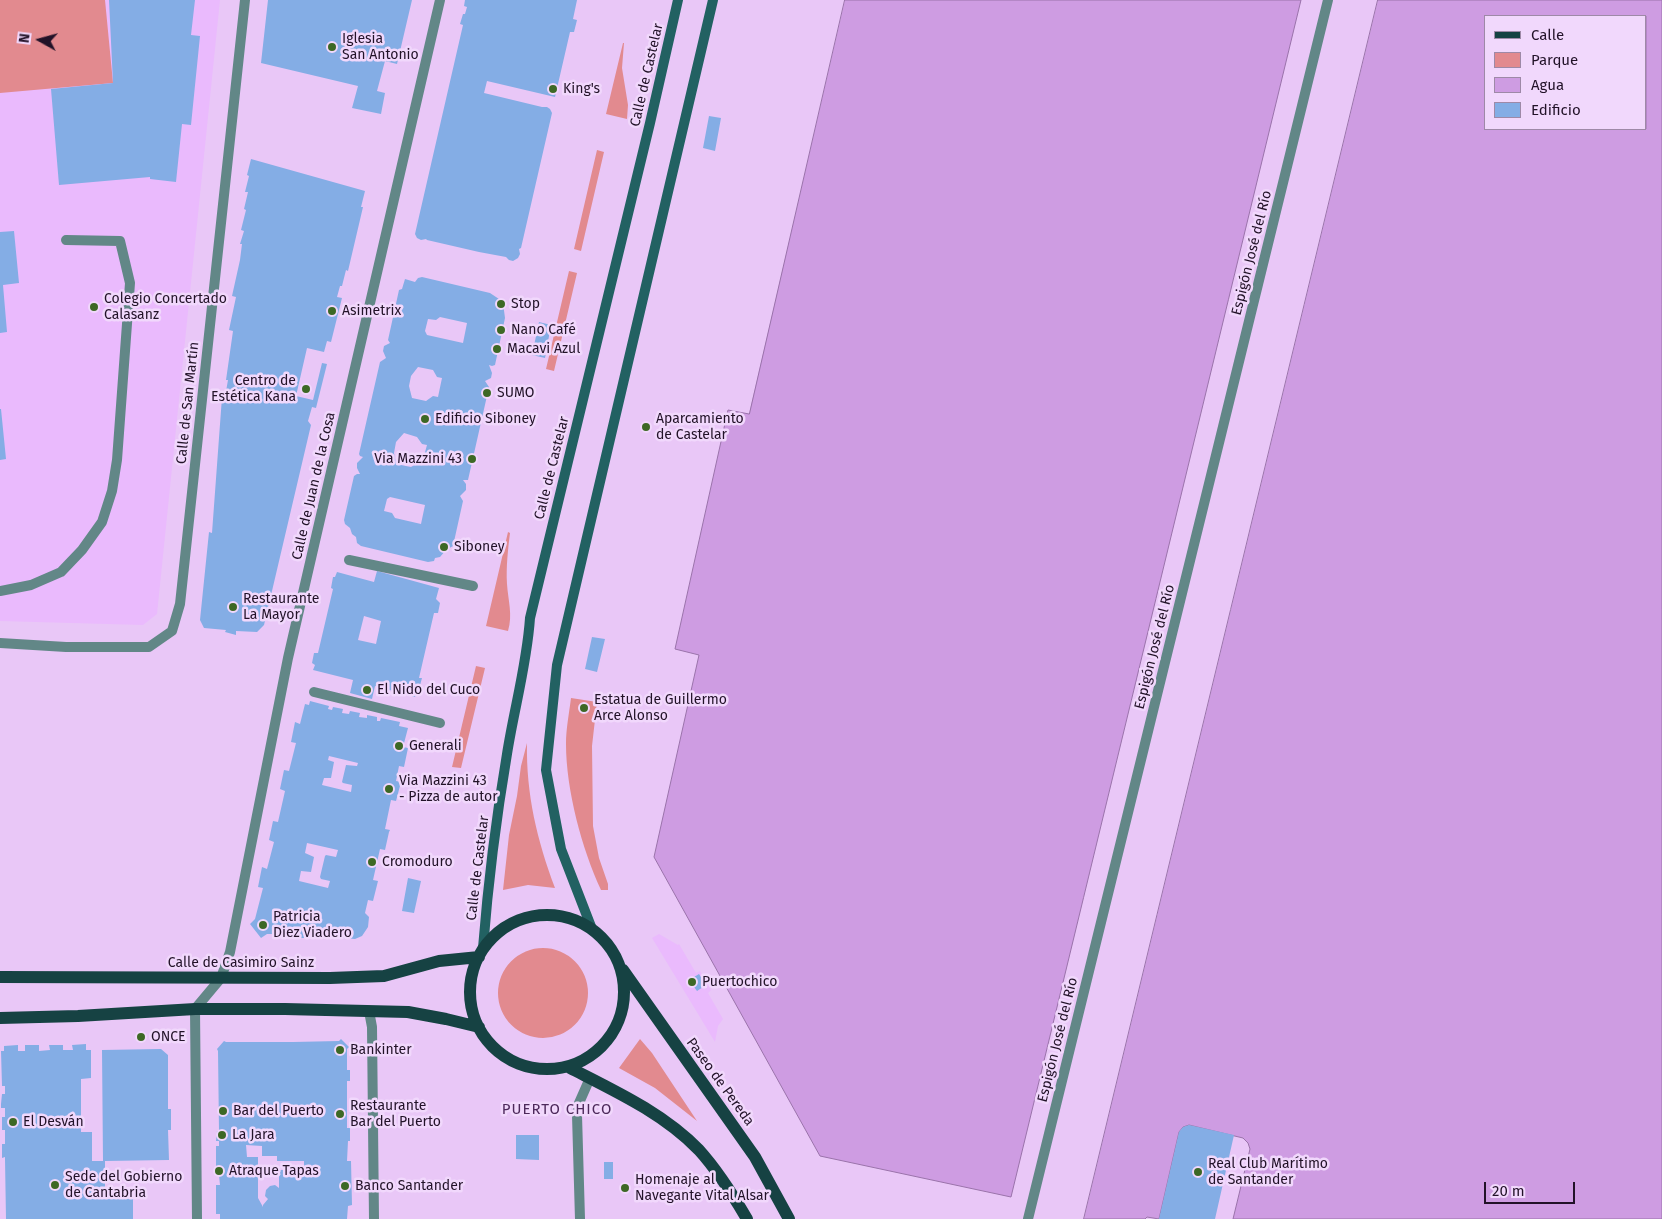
<!DOCTYPE html>
<meta charset="utf-8">
<style>
body{margin:0}
#map{position:relative;width:1662px;height:1219px;overflow:hidden;background:#e9c7f7;font-family:"Fira Sans",sans-serif}
canvas{display:block}
.legend{position:absolute;left:1484px;top:15px;width:162px;height:115px;box-sizing:border-box;background:#f1d8fc;border:1px solid #9e89a7;margin:0;padding:6px 9px;list-style:none;font-size:15px;color:#221228}
.legend li{display:flex;align-items:center;gap:10px;height:25px}
.legend b{width:25px;border:1px solid #9e89a7}
.north{position:absolute;left:15px;top:15px;width:50px;height:50px;-webkit-text-stroke:4px #f1d8fc;paint-order:stroke;rotate:277deg;font-size:14px;font-weight:700;line-height:20px;text-align:center;color:#221228}
.north::after{content:'';display:block;margin:auto;width:18px;height:22px;background:#221228;clip-path:polygon(50% 0,100% 100%,50% 72%,0 100%)}
.scale{position:absolute;left:1484px;top:1182px;width:91px;height:22px;box-sizing:border-box;border:2px solid #221228;border-top:0;padding-left:6px;font-size:15px;line-height:18px;white-space:nowrap;color:#221228;-webkit-text-stroke:4px #f1d8fc;paint-order:stroke}
</style>
<div id="map">
<canvas width="1662" height="1219"></canvas>
<ul class="legend">
<li><b style="height:6px;background:#164243"></b>Calle</li>
<li><b style="height:14px;background:#e28a8f"></b>Parque</li>
<li><b style="height:14px;background:#ce9ce2"></b>Agua</li>
<li><b style="height:14px;background:#84ade5"></b>Edificio</li>
</ul>
<div class="north">N</div>
<div class="scale">20 m</div>
</div>
<script>
const context = document.querySelector('canvas').getContext('2d');
context.lineJoin = 'round';
function paint(path, color) {
  context.fillStyle = color;
  context.fill(path, 'evenodd');
}
function stroke(path, color, width, dash) {
  context.strokeStyle = color;
  context.lineWidth = width;
  context.lineCap = dash ? 'butt' : 'round';
  context.setLineDash(dash || []);
  context.stroke(path);
}
function label(font, color, halo, rows, align = 'center') {
  context.font = font + ' "Fira Sans",sans-serif';
  context.lineWidth = 5;
  context.setLineDash([]);
  context.textBaseline = 'middle';
  context.strokeStyle = halo;
  context.fillStyle = color;
  for (const [text, x, y, turn = 0] of rows) {
    context.save();
    context.translate(x, y);
    context.rotate((+turn || 0) * Math.PI / 180);
    context.textAlign = isNaN(turn) ? turn : align;
    if (halo) context.strokeText(text, 0, 0);
    context.fillText(text, 0, 0);
    context.restore();
  }
}
const built = new Path2D(`
 M0,0H220L157,614L143,625L0,621Z
 M659,934L678,945L679,944L696,973L700,971L711,990L708,993L723,1019L718,1026L715,1042L652,938Z`);
const green = new Path2D(`
 M0,0H105L113,83L0,93Z
 M623,43H624L622,68L628,105L627,119L606,114Z
 M597,150L604,152L581,251L574,249Z
 M569,271L577,273L554,371L546,369Z
 M508,532L510,533C508,549 506,567 507,584C508,600 513,615 508,631L486,626Z
 M476,666L485,668L461,768L452,767Z
 M571,698L597,702L592,746L593,826L599,858L608,884V890H601C582,849 566,790 566,744C566,729 569,714 571,698Z
 M527,743C526,794 537,840 555,888L528,885L503,890L509,835L517,796L521,766Z
 M498 993a45 45 0 1 1 90 0a45 45 0 1 1-90 0Z
 M640,1039L652,1053L697,1121L655,1088L619,1068Z`);
const water = new Path2D(`
 M845,0H1301L1011,1197L820,1156L654,857L699,655L675,649L728,410L749,414Z
 M1378,0H1662V1219H1233L1250,1149L1248,1143L1243,1138L1189,1125L1183,1127L1179,1132L1159,1219L1147,1217L1145,1219H1084ZM1486,16H1646V129H1486Z`);
const building = new Path2D(`
 M109,0H195L191,35L200,36L191,125L182,124L176,182L150,179V177L59,185L51,89L113,83Z
 M268,0H412L397,64L385,61L377,91L385,93L381,114L352,108L358,86L261,63Z
 M465,0H577L573,19L577,20L574,32H570L555,97L487,81L484,93L542,107H547L550,109L552,113L521,248L519,249L520,254L518,258L513,261L509,260L506,257L479,252L427,240L426,239L421,240L417,238L415,234L463,25L460,24L463,14H465L467,7L464,6Z
 M709,116L721,118L715,151L703,148Z
 M251,159L365,191L361,207H363L348,271L346,270L342,286H340L337,297L342,298L331,342L327,341L324,352L307,348L296,396L313,400L322,363L327,364L316,408L312,407L308,421L311,425L264,625L257,632L236,631V635L225,632L226,630L204,628L200,620L209,532L212,533L222,397H225L228,380H226L233,331L229,330L236,297L232,296L240,260L242,244H240L244,231L241,230L246,210L244,209L248,192H245L249,176L247,175Z
 M14,231L19,283L3,285L7,332L0,333V232Z
 M422,277L490,293L499,299L503,303L505,318L495,365L492,366L489,365L492,373L491,378L485,381L489,387L468,480H463L466,484V490L460,496L463,501L453,546L446,550L440,557L435,558L434,561L428,562L361,546L357,543L356,537L352,534L350,528L345,524L344,520L354,476L357,474H360L357,468V463L363,457L360,456L359,454L380,362L386,358L383,351L384,346L390,343L388,340L399,290L402,289L405,279L415,282L418,278ZM440,317L467,323L463,343L427,335L425,331L428,319L436,320ZM418,367L433,370L437,377L442,378L438,397L433,396L426,401L412,398L409,386L411,376ZM404,433L417,437L422,444L427,445L422,463H418L411,467L396,464L394,453L396,442ZM390,497L425,505L421,524L395,518L392,513L384,511L387,499Z
 M539,322L551,325L545,358L532,355Z
 M0,409H1L6,459L0,460Z
 M377,571L439,588L436,599L440,603L438,613H434L419,678H422L419,689H417L415,697L375,686L372,699L350,693L353,680L313,670L315,665L312,663L314,653H318L333,589L331,588L333,577H335L337,572L374,582ZM364,616L381,621L376,644L358,640Z
 M592,637L605,639L597,672L585,669Z
 M310,701L329,706L328,709L332,710L333,707L343,709L342,713L349,714L350,711L360,713L359,717L367,718V715L377,717V721H380L381,718L400,722L399,726L408,728L403,747L408,748L404,767L399,766L396,781L401,782L396,801L391,800L385,829L390,830L389,832L385,850L380,849L373,880L378,881L373,901L368,900L365,913L369,917L368,927L362,936L355,939L343,938L339,933H316L315,938H295V934H267L261,938L250,924L255,919L263,888L258,887L262,867L267,869L274,842L269,840L273,821L278,822L285,791L280,789L284,770L289,771L296,743L291,742L295,722L300,724L305,704L309,705ZM329,756L358,763L357,766L346,765L342,782L343,783L352,785L351,792L322,785L324,778H331L334,762L328,760ZM307,843L338,850L336,857L326,855L325,856L320,877L321,879L330,881L328,888L299,881L301,871L311,872L314,857L305,853Z
 M408,878L421,881L414,913L402,911Z
 M699,974L706,985L697,991L689,980Z
 M144,1034V1040H138L137,1035Z
 M341,1039L349,1047L347,1049V1070H350V1081H347V1128H350V1141H348L347,1161H351L352,1205L348,1206L347,1219H220V1214H216V1185H220L219,1175H216V1146H219V1141H216L217,1131H219L218,1051L217,1049L224,1041L226,1042H293L339,1041ZM246,1145L262,1146V1156H277V1161H304V1170H279V1188L275,1185L270,1186L266,1190L265,1196L268,1199L263,1205V1207L258,1198V1157H247Z
 M86,1044V1050H91V1078L81,1079V1132H92V1161H103L102,1050L161,1049L168,1055V1109H171V1130H168L169,1160L105,1161V1193H133V1219H6L5,1159V1157L2,1158V1144H5V1130H2V1117H5V1108H1V1104L2,1094H5V1086H2L1,1051H4V1046L18,1045V1051H25V1045H39V1051L50,1050L49,1045H63V1050H73L72,1045Z
 M1189,1125L1234,1135L1215,1219H1159L1179,1132L1183,1127Z
 M516,1135H539V1160L516,1159Z
 M604,1162H613V1179H604Z`);
const service = new Path2D(`
 M0,591L31,585L61,572L82,550L102,522L112,491L117,460L130,283L120,241L66,240
 M1028,1219L1328,0`);
const pedestrian = new Path2D(`
 M349,560L473,586
 M314,692L440,723`);
const minor = new Path2D(`
 M0,643L66,647H149L172,631L180,604L245,0
 M369,1011L372,1027L374,1219
 M197,1219L195,1009L221,978L230,952L288,658L440,0
 M580,1219L577,1115L579,1103L590,1078`);
const secondary = new Path2D(`
 M592,929L561,849L546,770L557,665L713,0
 M483,948C488,884 496,819 507,754C514,709 527,664 530,618L650,123L678,0`);
const primary = new Path2D(`
 M470 992a77 77 0 1 1 154 0a77 77 0 1 1-154 0Z
 M623,970L755,1157L789,1219
 M0,977L330,978L384,976L439,961L479,957
 M0,1018L78,1016L195,1009H285L408,1012L446,1019L479,1027
 M570,1068C615,1091 663,1113 699,1150C718,1171 733,1195 747,1219`);
const markers = [
 [332,47,5,"#3d6825"],
 [553,89,5,"#3d6825"],
 [501,304,5,"#3d6825"],
 [94,307,5,"#3d6825"],
 [332,311,5,"#3d6825"],
 [501,330,5,"#3d6825"],
 [497,349,5,"#3d6825"],
 [306,389,5,"#3d6825"],
 [487,393,5,"#3d6825"],
 [425,419,5,"#3d6825"],
 [646,427,5,"#3d6825"],
 [472,459,5,"#3d6825"],
 [444,547,5,"#3d6825"],
 [233,607,5,"#3d6825"],
 [367,690,5,"#3d6825"],
 [584,708,5,"#3d6825"],
 [399,746,5,"#3d6825"],
 [389,789,5,"#3d6825"],
 [372,862,5,"#3d6825"],
 [263,925,5,"#3d6825"],
 [692,982,5,"#3d6825"],
 [141,1037,5,"#3d6825"],
 [340,1050,5,"#3d6825"],
 [223,1111,5,"#3d6825"],
 [340,1114,5,"#3d6825"],
 [13,1122,5,"#3d6825"],
 [222,1135,5,"#3d6825"],
 [219,1171,5,"#3d6825"],
 [1198,1172,5,"#3d6825"],
 [55,1185,5,"#3d6825"],
 [345,1186,5,"#3d6825"],
 [625,1188,5,"#3d6825"]
];
const poiNames = [
 ["Iglesia",342,39],
 ["San Antonio",342,55],
 ["King's",563,89],
 ["Colegio Concertado",104,299],
 ["Calasanz",104,315],
 ["Stop",511,304],
 ["Asimetrix",342,311],
 ["Nano Café",511,330],
 ["Macavi Azul",507,349],
 ["Centro de",296,381,"right"],
 ["Estética Kana",296,397,"right"],
 ["SUMO",497,393],
 ["Edificio Siboney",435,419],
 ["Aparcamiento",656,419],
 ["de Castelar",656,435],
 ["Via Mazzini 43",462,459,"right"],
 ["Siboney",454,547],
 ["Restaurante",243,599],
 ["La Mayor",243,615],
 ["El Nido del Cuco",377,690],
 ["Estatua de Guillermo",594,700],
 ["Arce Alonso",594,716],
 ["Generali",409,746],
 ["Via Mazzini 43",399,781],
 ["- Pizza de autor",399,797],
 ["Cromoduro",382,862],
 ["Patricia",273,917],
 ["Diez Viadero",273,933],
 ["Puertochico",702,982],
 ["ONCE",151,1037],
 ["Bankinter",350,1050],
 ["Restaurante",350,1106],
 ["Bar del Puerto",350,1122],
 ["Bar del Puerto",233,1111],
 ["El Desván",23,1122],
 ["La Jara",232,1135],
 ["Real Club Marítimo",1208,1164],
 ["de Santander",1208,1180],
 ["Atraque Tapas",229,1171],
 ["Sede del Gobierno",65,1177],
 ["de Cantabria",65,1193],
 ["Homenaje al",635,1180],
 ["Navegante Vital Alsar",635,1196],
 ["Banco Santander",355,1186]
];
const streetNames = [
 ["Calle de Castelar",647,75,-77],
 ["Espigón José del Río",1252,253,-76],
 ["Calle de San Martín",188,403,-84],
 ["Calle de Castelar",552,468,-76],
 ["Calle de Juan de la Cosa",314,486,-77],
 ["Espigón José del Río",1155,647,-76],
 ["Calle de Castelar",478,868,-83],
 ["Calle de Casimiro Sainz",241,963],
 ["Espigón José del Río",1058,1040,-76],
 ["Paseo de Pereda",720,1082,54]
];
const neighbourhoodNames = [
 ["PUERTO CHICO",557,1110]
];
paint(built, '#eabafd');
paint(green, '#e28a8f');
paint(water, '#ce9ce2');
stroke(water, '#9a73aa', 1);
paint(building, '#84ade5');
stroke(service, '#628787', 10);
stroke(pedestrian, '#628787', 10);
stroke(minor, '#628787', 10);
stroke(secondary, '#226162', 10);
stroke(primary, '#164243', 12);
for (const [x, y, r, color] of markers) {
  const dot = new Path2D();
  dot.arc(x, y, r, 0, 2 * Math.PI);
  context.fillStyle = color;
  context.fill(dot);
  stroke(dot, '#f1d8fc', 2);
}
label('14px', '#221228', '#f1d8fc', poiNames, 'left');
label('14px', '#221228', '#f1d8fc', streetNames);
context.letterSpacing = '1px';
label('15px', '#4d295b', '#f1d8fc', neighbourhoodNames);
context.letterSpacing = '0px';
</script>
